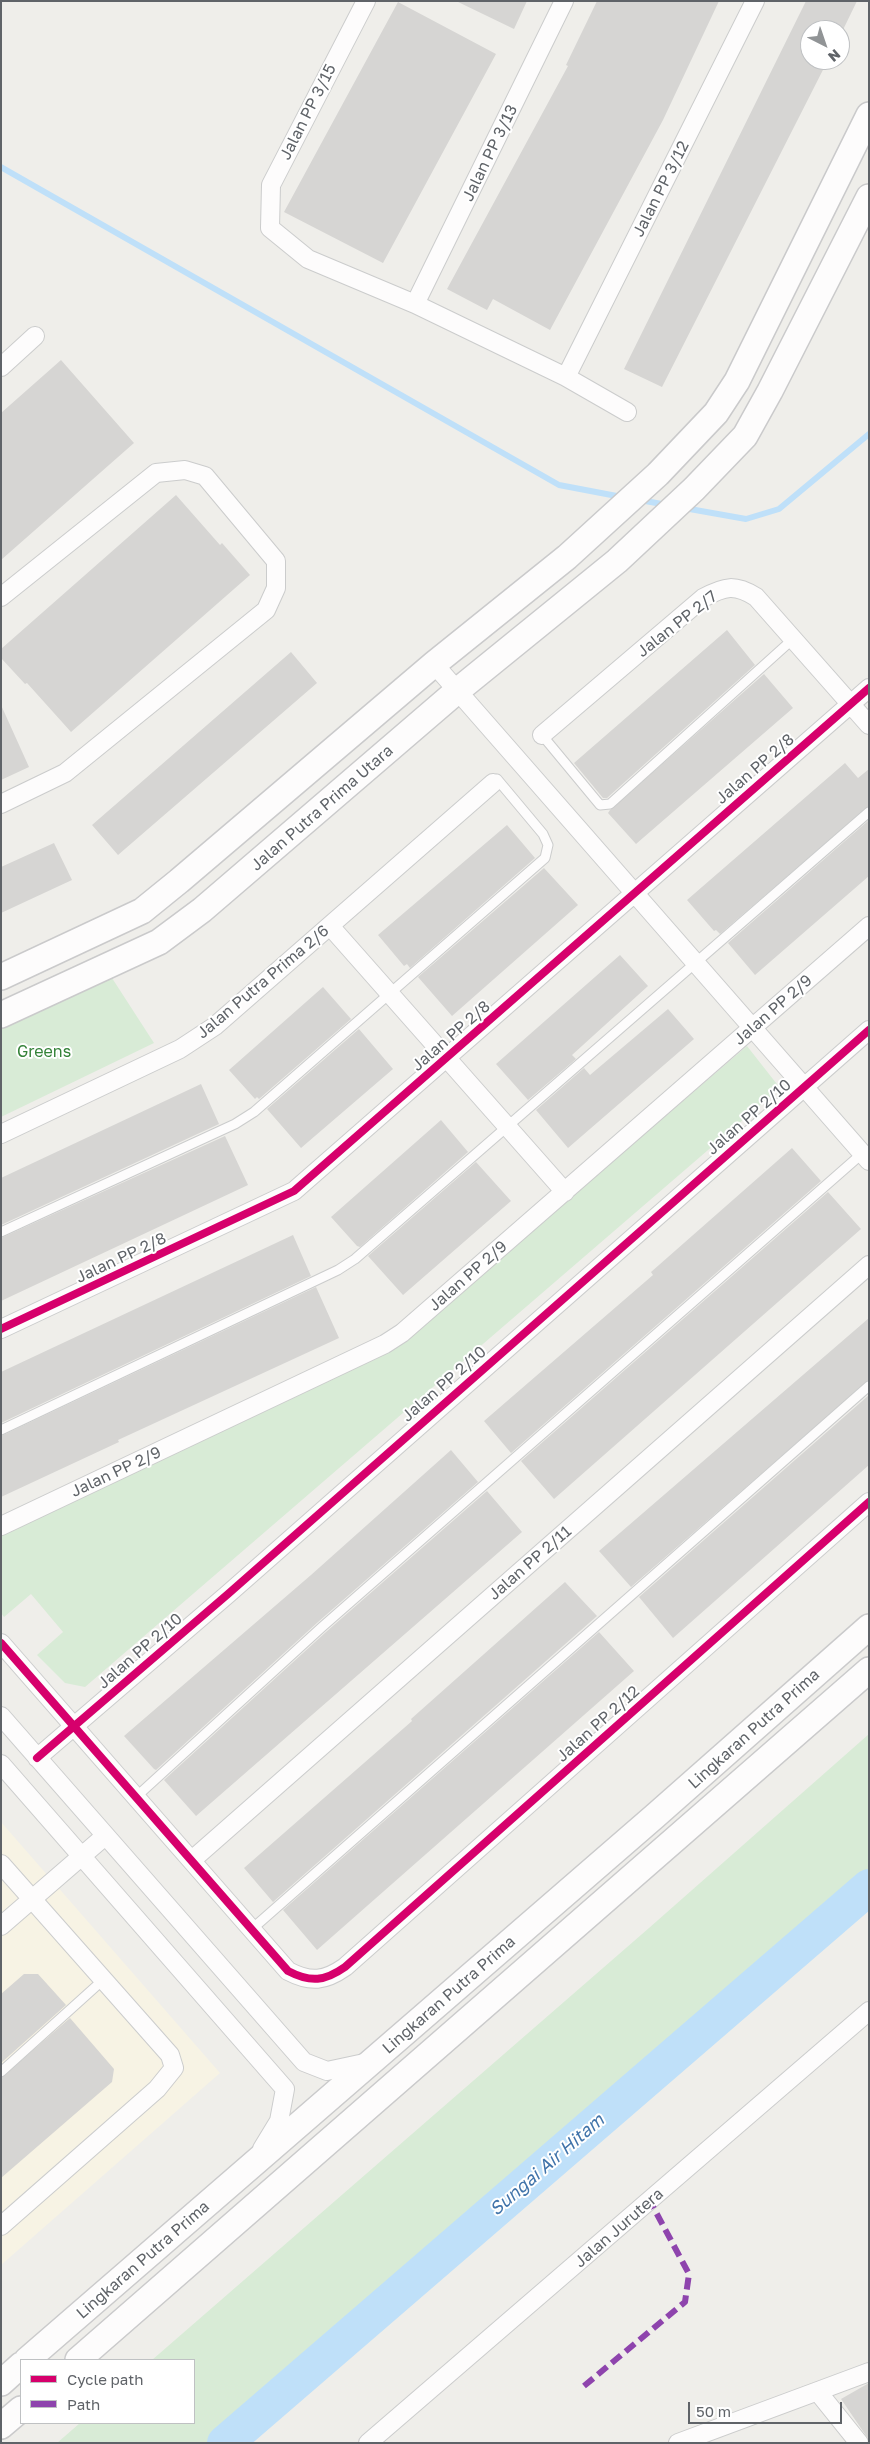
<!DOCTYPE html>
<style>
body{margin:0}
#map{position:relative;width:870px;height:2444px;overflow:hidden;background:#efeeea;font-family:"Golos Text",sans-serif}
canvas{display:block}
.frame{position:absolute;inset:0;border:2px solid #5f6368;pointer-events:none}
.legend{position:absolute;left:20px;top:2359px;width:175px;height:65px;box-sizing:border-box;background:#fff;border:1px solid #bfc1c3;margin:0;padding:6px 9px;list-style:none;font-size:15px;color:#5f6368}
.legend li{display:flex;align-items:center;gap:10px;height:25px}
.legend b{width:25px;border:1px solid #bfc1c3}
.north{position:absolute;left:800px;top:20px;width:50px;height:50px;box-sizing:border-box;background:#fff;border:1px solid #bfc1c3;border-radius:50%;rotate:139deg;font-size:14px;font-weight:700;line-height:20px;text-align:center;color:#5f6368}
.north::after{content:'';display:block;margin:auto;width:18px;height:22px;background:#919496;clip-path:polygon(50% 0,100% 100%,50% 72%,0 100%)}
.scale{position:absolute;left:688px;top:2402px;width:154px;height:22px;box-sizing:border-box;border:2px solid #5f6368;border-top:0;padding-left:6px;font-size:15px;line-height:18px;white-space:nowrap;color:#5f6368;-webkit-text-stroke:4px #fff;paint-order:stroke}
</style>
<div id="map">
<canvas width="870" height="2444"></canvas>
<div class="frame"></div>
<ul class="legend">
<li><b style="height:6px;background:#d6006c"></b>Cycle path</li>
<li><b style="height:6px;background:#8e44ad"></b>Path</li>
</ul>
<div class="north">N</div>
<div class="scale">50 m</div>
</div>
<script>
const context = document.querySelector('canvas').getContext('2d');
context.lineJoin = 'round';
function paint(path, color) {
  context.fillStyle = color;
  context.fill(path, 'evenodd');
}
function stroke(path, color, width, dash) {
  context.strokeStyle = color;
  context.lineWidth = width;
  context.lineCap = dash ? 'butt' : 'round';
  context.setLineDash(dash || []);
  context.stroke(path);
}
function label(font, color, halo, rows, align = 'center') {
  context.font = font + ' "Golos Text",sans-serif';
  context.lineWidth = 4;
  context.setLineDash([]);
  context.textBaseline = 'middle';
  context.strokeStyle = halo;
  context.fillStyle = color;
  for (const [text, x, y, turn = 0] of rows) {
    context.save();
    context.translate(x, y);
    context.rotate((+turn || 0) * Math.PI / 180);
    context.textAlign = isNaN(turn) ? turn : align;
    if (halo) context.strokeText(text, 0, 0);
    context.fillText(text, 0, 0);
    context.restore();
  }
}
const commercial = new Path2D(`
 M1,1822L220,2073L1,2265Z`);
const green = new Path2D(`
 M112,978L154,1043L1,1117V1028Z
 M747,1046L780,1088L85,1687L65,1683L37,1655L63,1632L31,1594L4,1617L1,1613V1536L393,1350Z
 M869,1734V1899L246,2443H57L80,2423H194V2360H152L649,1928Z`);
const stream = new Path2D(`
 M1,167L559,485L622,497
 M640,500L667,505
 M684,508L746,519L779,509L869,434`);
const river = new Path2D(`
 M225,2443L869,1887`);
const building = new Path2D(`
 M456,1H527L514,29Z
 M597,1H719L663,120L550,330L493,299L487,310L447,289L568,66L566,65Z
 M806,1H857L840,36V30H810V60H828L662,387L624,369Z
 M398,2L496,54L383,263L284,212Z
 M61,360L134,443L1,560V413Z
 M176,495L220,545L222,543L250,575L71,732L27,683L25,684L1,658V649Z
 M727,630L755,665L607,798H603L574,763Z
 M291,652L317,683L118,855L92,825Z
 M764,674L793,708L636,844L608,813L610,810Z
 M1,705L29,767L1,780Z
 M845,763L858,778L869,769V806L720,934L716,930L714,931L687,900Z
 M869,820V876L755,975L728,943Z
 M507,825L535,858L410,968L407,964L404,966L378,935Z
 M54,843L72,880L1,913V867Z
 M544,868L578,905L452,1016L418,977Z
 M620,955L648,986L572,1055L576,1059L528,1100L496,1064Z
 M323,987L351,1019L259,1099L257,1097L255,1099L229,1070Z
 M668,1009L694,1039L568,1148L536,1110L584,1068L590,1075Z
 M359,1029L393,1069L301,1148L267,1109Z
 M201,1084L219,1124L1,1225V1178Z
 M441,1120L468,1152L360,1247L357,1246L331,1217Z
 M225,1136L248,1185L1,1301V1238Z
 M792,1148L821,1181L511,1453L484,1421L653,1275L651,1272Z
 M476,1162L511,1201L403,1295L368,1256Z
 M828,1192L861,1229L554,1499L521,1461Z
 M293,1235L311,1276L1,1423V1372Z
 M316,1287L339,1338L118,1440L119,1442L1,1497V1436Z
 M869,1318V1380L631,1587L599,1551Z
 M869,1395V1465L673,1638L639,1597Z
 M451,1450L478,1482L318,1622L156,1770L154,1769L124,1736L311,1575Z
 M487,1491L522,1532L196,1816L164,1780L326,1632Z
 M565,1582L597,1616L273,1902L244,1868L412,1721L411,1719Z
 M599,1632L634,1671L317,1950L283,1910Z
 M24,1974H38L66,2005L1,2063V1994Z
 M70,2018L114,2069L112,2082L1,2178V2078Z
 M869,2383V2440L841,2399Z`);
const service = new Path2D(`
 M542,735L600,805L610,804L793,639
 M1,1232L235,1124L254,1112L545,858L548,845L543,834L497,779L494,782
 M1,1430L338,1270L355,1259L869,812
 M136,1797L322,1627L865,1151
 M252,1929L869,1386
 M1,2072L103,1980`);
const minor = new Path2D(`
 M366,1L271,185L270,228L308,259L415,304L566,377L627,412
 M415,304L564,1
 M1,367L35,336
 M566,377L755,1
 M1,597L156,473L185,470L205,476L276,561V588L266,610L65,773L1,804
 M434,664L869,1161
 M542,735L703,598C725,586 735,584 756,597L869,725
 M330,926L565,1192
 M1,1134L180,1049L215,1026L493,783
 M1,1329L294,1191L869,688
 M1,1526L385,1344L402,1333L869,926
 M1,1643L288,1971C311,1983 325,1981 345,1967L869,1502
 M1,1716L304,2062L327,2071L369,2062
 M37,1758L228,1594L869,1030
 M1,1764L285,2089L279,2121L262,2149
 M192,1860L869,1265
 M1,1864L170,2055L174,2068L157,2089L1,2226
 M1,1926L105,1836
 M818,2392L859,2443
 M368,2443L869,2011
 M678,2443L869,2372`);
const secondary = new Path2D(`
 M1,977L142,911L179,881L434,664L567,557L658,474L716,413L737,381L869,115
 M1,1015L159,942L202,910L457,691L617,561L694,489L745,436L770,391L869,197
 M27,2360L655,1816L869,1627
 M78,2360L869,1670
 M1,2383L21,2365
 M1,2426L21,2409`);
const quiet = new Path2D(`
 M584,2386L685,2302L689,2274L650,2201`);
const cycleway = new Path2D(`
 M1,1329L294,1191L869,688
 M1,1643L288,1971C311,1983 325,1981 345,1967L869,1502
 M37,1758L228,1594L869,1030`);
const streetNames = [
 ["Jalan PP 3/15",308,112,-63],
 ["Jalan PP 3/13",490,153,-64],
 ["Jalan PP 3/12",661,189,-63],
 ["Jalan PP 2/7",677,624,-38],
 ["Jalan PP 2/8",755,769,-41],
 ["Jalan Putra Prima Utara",322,808,-41],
 ["Jalan Putra Prima 2/6",263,982,-40],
 ["Jalan PP 2/9",773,1010,-41],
 ["Jalan PP 2/8",451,1036,-41],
 ["Jalan PP 2/10",749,1117,-41],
 ["Jalan PP 2/8",121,1258,-25],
 ["Jalan PP 2/9",468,1276,-41],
 ["Jalan PP 2/10",444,1384,-41],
 ["Jalan PP 2/9",116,1472,-25],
 ["Jalan PP 2/11",530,1563,-41],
 ["Jalan PP 2/10",140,1651,-41],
 ["Jalan PP 2/12",598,1724,-42],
 ["Lingkaran Putra Prima",754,1729,-42],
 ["Lingkaran Putra Prima",449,1995,-41],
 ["Jalan Jurutera",619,2228,-41],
 ["Lingkaran Putra Prima",143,2260,-41]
];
const parkNames = [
 ["Greens",44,1052]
];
const waterNames = [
 ["Sungai Air Hitam",547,2165,-41]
];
paint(commercial, '#f7f3e4');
paint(green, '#d8ebd6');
stroke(stream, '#bfe0f9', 6);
stroke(river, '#bfe0f9', 36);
paint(building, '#d6d5d3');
stroke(service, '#cbcccc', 11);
stroke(minor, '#cbcccc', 20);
stroke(secondary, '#cacacb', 28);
stroke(service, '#fdfcfc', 9);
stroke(minor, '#fdfcfc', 18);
stroke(secondary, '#fdfcfc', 25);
stroke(quiet, '#8e44ad', 6, [12, 6]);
stroke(cycleway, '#d6006c', 8);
label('16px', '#5f6368', '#fff', streetNames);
label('16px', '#348238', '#fff', parkNames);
label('italic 18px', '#4174aa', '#fff', waterNames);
</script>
